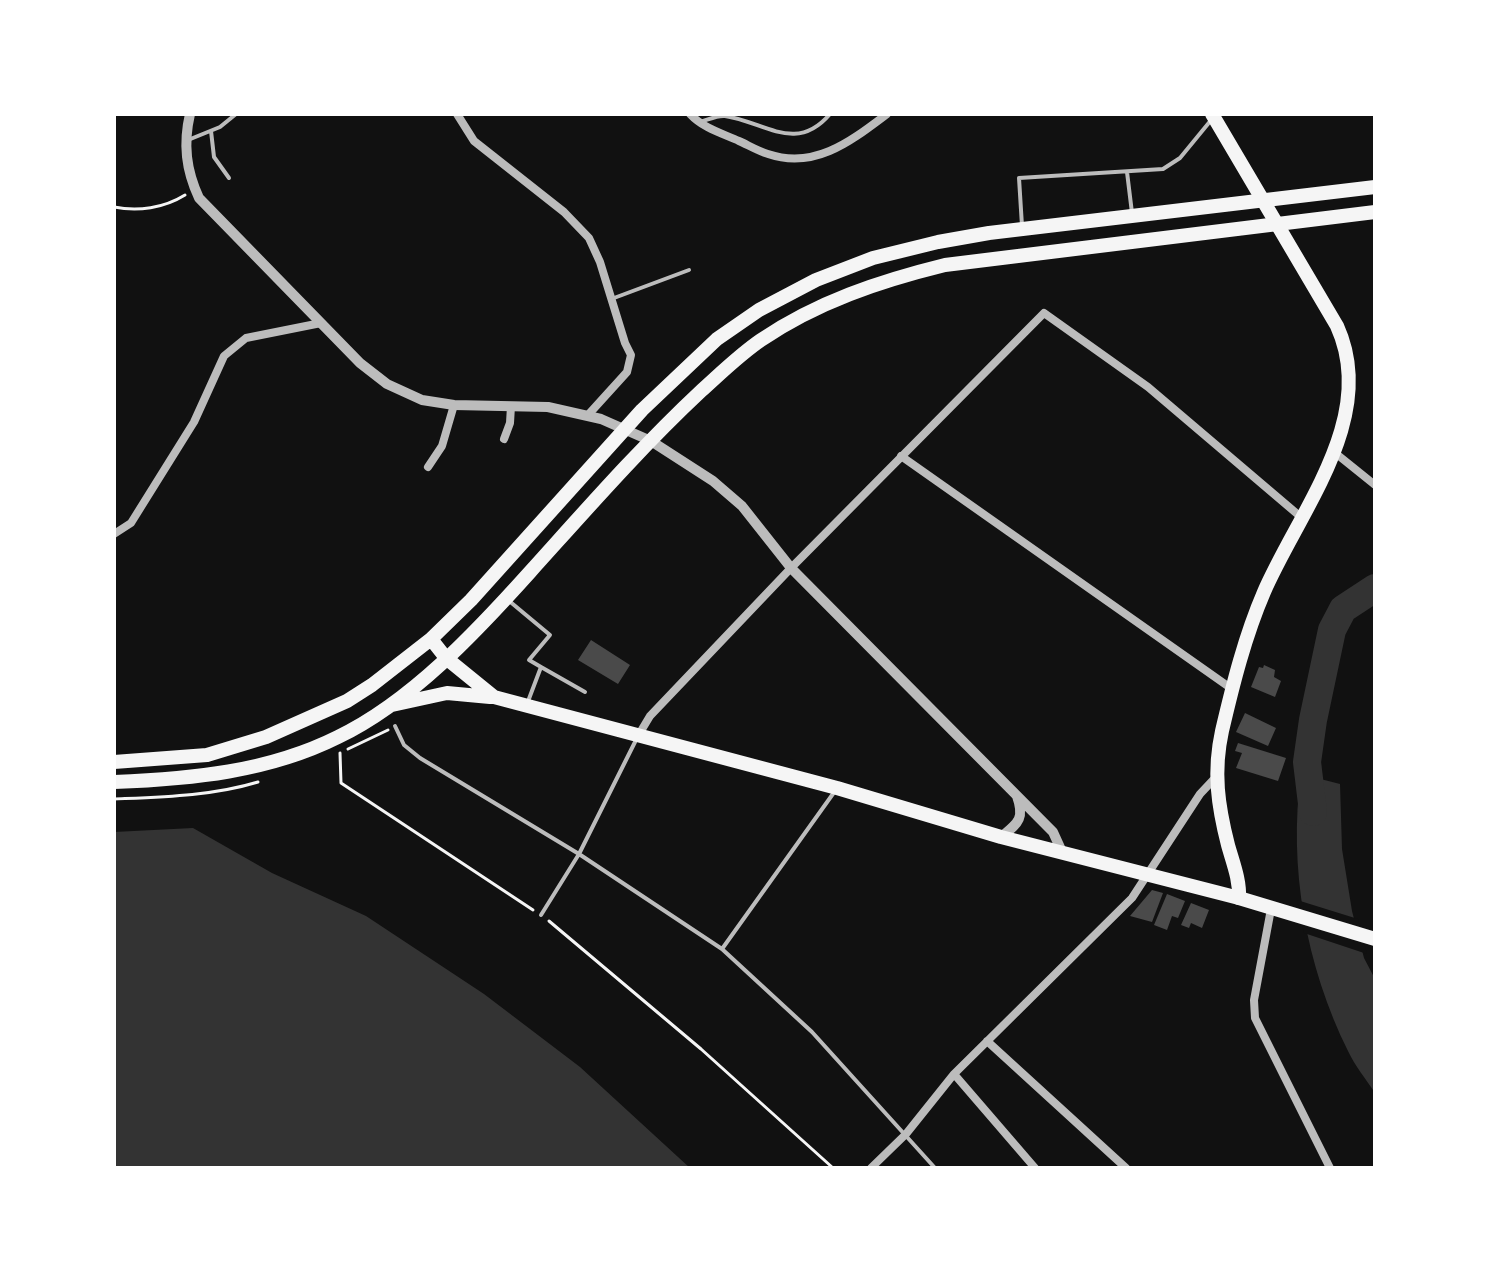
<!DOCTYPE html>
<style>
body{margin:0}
#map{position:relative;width:1489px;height:1282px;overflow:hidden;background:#111;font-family:Helvetica,sans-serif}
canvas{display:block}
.frame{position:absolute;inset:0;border:116px solid #fff;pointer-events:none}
</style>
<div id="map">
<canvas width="1489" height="1282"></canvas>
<div class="frame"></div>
</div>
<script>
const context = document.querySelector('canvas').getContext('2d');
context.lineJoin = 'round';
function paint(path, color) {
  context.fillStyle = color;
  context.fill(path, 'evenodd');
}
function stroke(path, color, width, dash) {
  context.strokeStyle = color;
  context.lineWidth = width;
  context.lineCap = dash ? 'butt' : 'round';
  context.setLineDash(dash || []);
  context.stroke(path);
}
const water = new Path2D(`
 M1301,774L1340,784L1342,849L1352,911L1364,958L1375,979V1093C1366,1079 1355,1066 1348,1051C1306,966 1288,867 1301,774Z
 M193,828L272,873L366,916L484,994L580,1067L690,1168H114V832Z`);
const pier = new Path2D(`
 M1297,900L1358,919L1367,954L1304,933Z`);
const river = new Path2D(`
 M1313,812L1307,762L1313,720L1332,630L1343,609L1375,588`);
const building = new Path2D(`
 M591,640L630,665L618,684L578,660Z
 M1264,665L1275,670L1274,677L1281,681L1275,697L1251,687L1259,667L1263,668Z
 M1245,713L1276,728L1268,746L1236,732Z
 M1238,743L1286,758L1278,781L1236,768L1242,753L1235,751Z
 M1152,890L1163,893L1152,922L1130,916Z
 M1167,894L1185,901L1178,918L1172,916L1167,930L1154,925Z
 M1191,903L1209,910L1202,928L1191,923L1189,928L1181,925Z`);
const path = new Path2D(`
 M114,207C138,212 164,208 185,195
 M348,749L388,730
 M340,753L341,783L533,910
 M114,799C162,797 212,796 258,782
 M549,921L701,1049L833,1168`);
const service = new Path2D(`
 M700,122C708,120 717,115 725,116C765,122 796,154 830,114
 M211,131L214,157L229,178
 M188,140L220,127L236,114
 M1127,172L1132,213
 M1022,226L1019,178L1163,169L1180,158L1212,119
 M614,298L689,270
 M508,600L550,635L529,660L541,667L527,704
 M541,667L585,692
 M395,726L404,745L420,758L579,854L722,949L812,1032L935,1168
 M541,915L579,854L637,738
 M722,949L835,791`);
const minor = new Path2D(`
 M457,114L474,141L564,212L589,238L600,262L625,343L631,355L627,372L588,415
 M690,114C703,128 721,133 739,141C748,145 758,151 768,154C815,170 851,141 887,114
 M504,439L510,423L511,406
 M1334,452L1375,485
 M901,456L1232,689
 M428,467L442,446L454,405
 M114,534L131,523L194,422L224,356L246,338L321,323
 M638,736L650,716L791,568L1044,313L1148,387L1302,518
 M1271,909L1254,1000L1255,1018L1330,1168
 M987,1041L1126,1168
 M954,1074L1035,1168
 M871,1168L906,1134L954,1074L1132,898L1200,794L1216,777`);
const tertiary = new Path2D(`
 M190,114C183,144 186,170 199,198L360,363L387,384L422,400L454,405L548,407L601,419L651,441L713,481L742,506L791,568L1053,832L1063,854
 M1001,837C1018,823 1025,819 1017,796`);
const primary = new Path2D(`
 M1212,114L1337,326C1379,418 1299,511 1264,592C1245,636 1233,684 1222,731C1213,772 1218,806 1228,845C1233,863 1240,880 1239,898`);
const trunk = new Path2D(`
 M431,639L446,658L494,697L837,788L1001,837L1239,898L1375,939
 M392,705L447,693L490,697
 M114,762L207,755L266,737L347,701L372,685L431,639L471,600L642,410L717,339L759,310L816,280L873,258L938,242L989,233L1375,187
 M114,782C191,779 268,772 338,737C411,702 477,631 530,572C586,510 640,448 701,391C720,374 739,355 761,340C817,302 880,281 945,265L1375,212`);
paint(water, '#333');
paint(pier, '#111');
stroke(river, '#333', 28);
paint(building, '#4a4a4a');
stroke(path, '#f5f5f5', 3);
stroke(service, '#bcbcbc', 4);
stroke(minor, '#bcbcbc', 8);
stroke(tertiary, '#bcbcbc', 10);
stroke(primary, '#f5f5f5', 14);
stroke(trunk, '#f5f5f5', 14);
</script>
